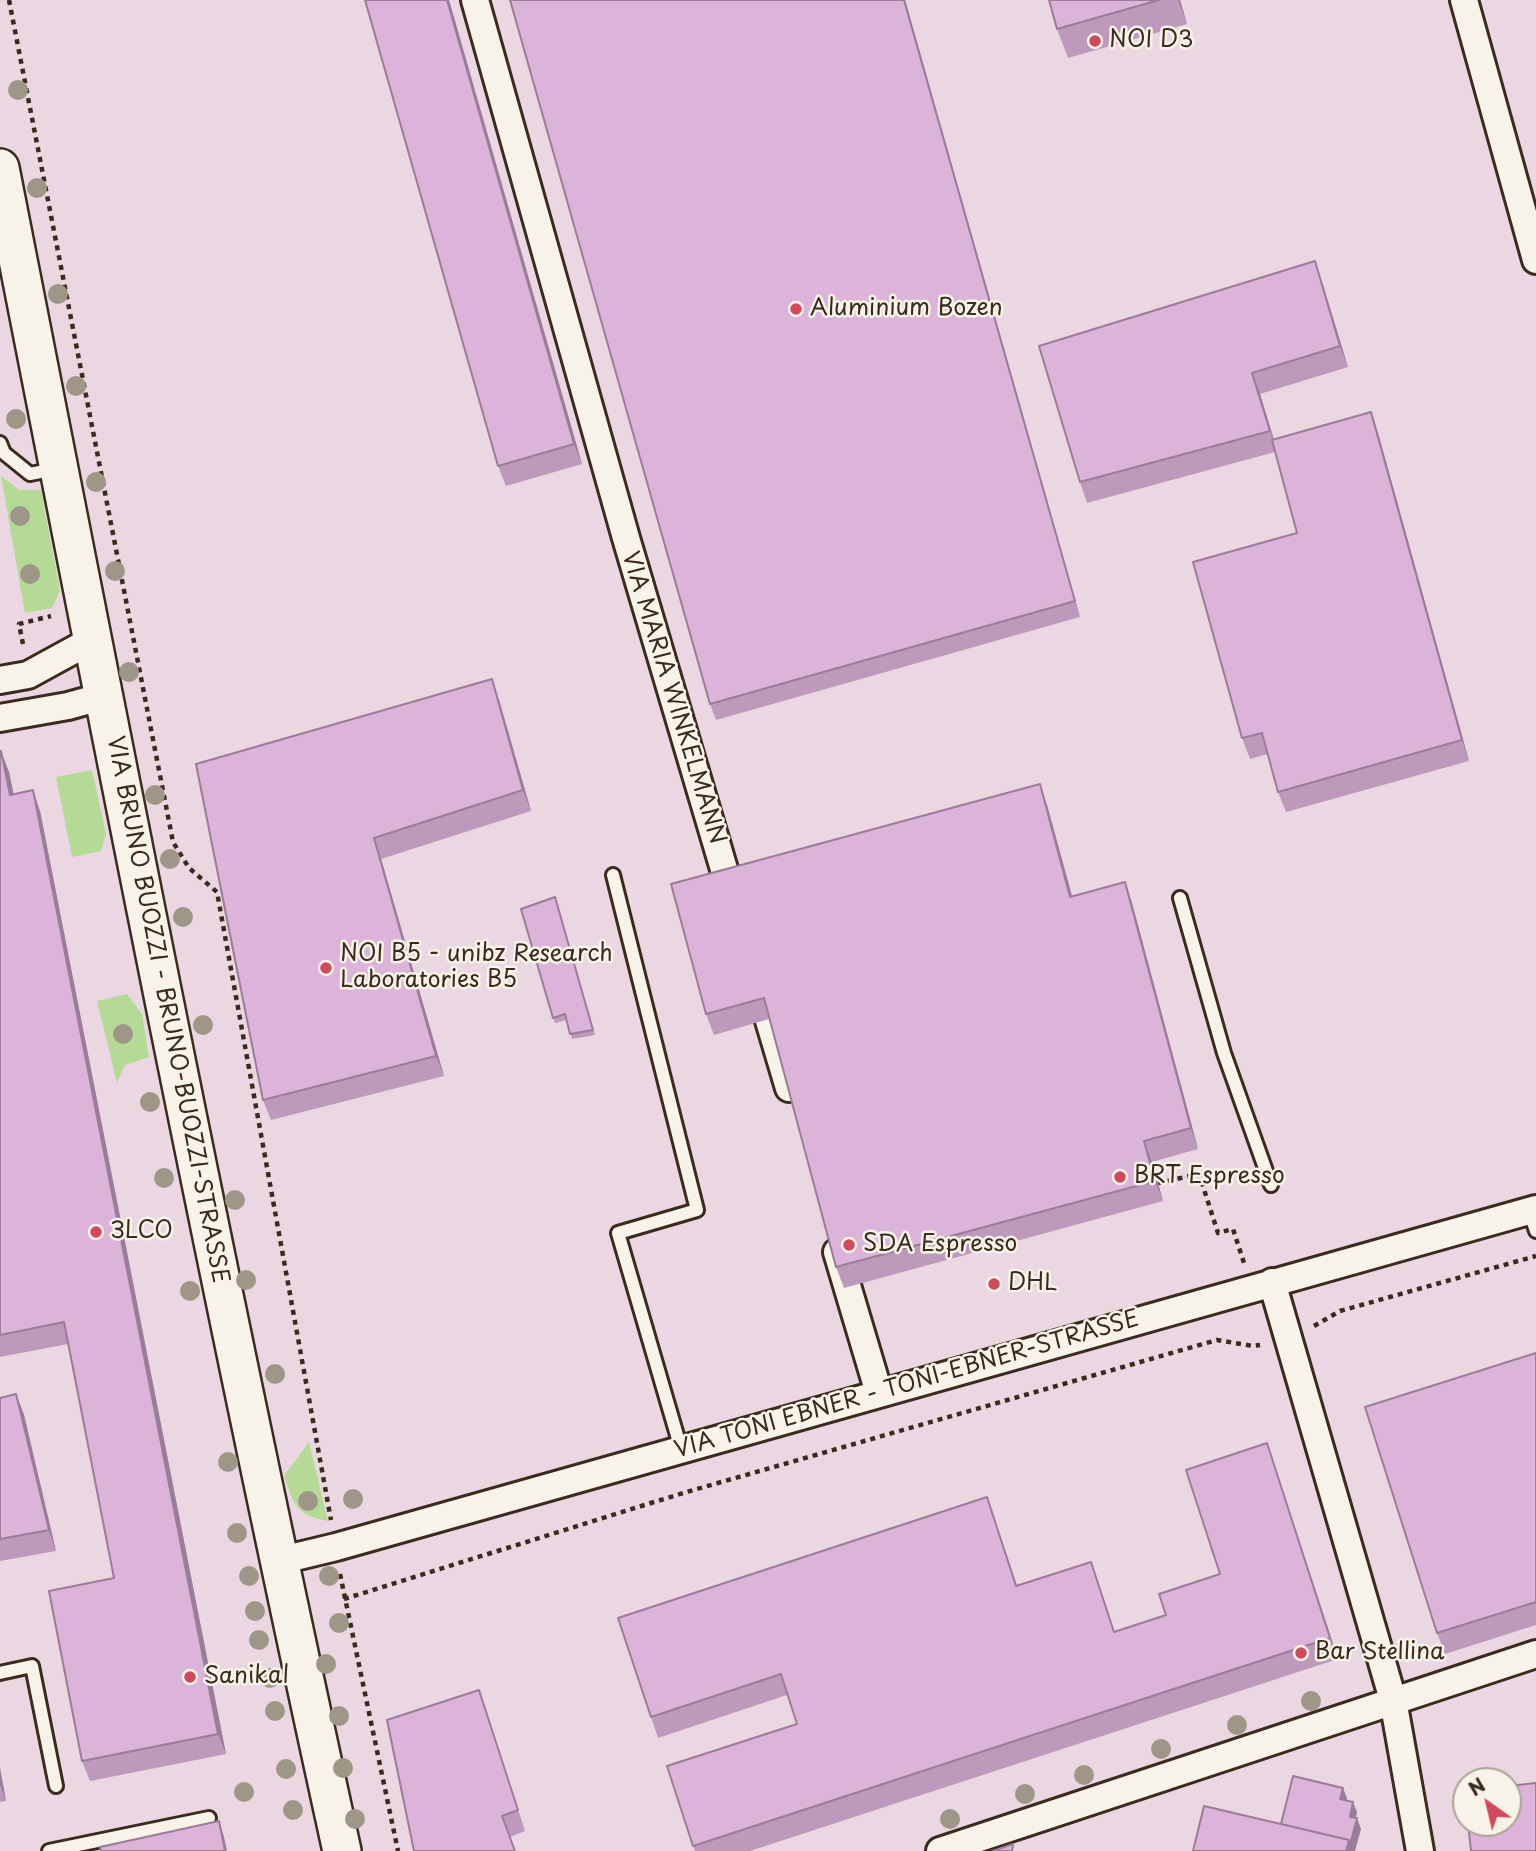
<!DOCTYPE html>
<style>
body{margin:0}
#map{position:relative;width:1536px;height:1851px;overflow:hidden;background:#f2e6e5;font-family:"Playpen Sans",sans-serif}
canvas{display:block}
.north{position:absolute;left:1452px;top:1767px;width:70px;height:70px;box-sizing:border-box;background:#f7f3e8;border:2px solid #aca397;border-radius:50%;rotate:326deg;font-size:19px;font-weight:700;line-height:28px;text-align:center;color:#3b2a1e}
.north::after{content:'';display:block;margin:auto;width:24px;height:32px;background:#d1495b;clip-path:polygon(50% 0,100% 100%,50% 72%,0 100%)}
</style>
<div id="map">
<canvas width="1536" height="1851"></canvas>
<div class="north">N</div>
</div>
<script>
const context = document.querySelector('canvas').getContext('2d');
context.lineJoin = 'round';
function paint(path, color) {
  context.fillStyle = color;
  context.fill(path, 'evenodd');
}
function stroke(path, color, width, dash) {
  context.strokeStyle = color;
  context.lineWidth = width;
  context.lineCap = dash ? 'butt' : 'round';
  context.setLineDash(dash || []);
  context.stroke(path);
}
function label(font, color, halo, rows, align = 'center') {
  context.font = font + ' "Playpen Sans",sans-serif';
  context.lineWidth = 5;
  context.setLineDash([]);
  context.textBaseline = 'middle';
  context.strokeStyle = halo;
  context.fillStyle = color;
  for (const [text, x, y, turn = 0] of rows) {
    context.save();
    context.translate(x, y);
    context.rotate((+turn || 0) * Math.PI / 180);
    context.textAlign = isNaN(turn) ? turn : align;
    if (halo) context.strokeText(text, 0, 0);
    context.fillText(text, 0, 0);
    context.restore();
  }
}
const built = new Path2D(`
 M0,0H1536V1851H0ZM1466,1781H1508V1823H1466Z`);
const green = new Path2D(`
 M1,476L19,490H41L60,591L52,608L25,613Z
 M92,770L106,834L101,851L72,857L56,777Z
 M127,994L142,1014L149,1057L125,1065L117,1083L97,1001Z
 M309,1442L328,1521C295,1515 294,1504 284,1476Z`);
const path = new Path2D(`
 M9,0L173,842L189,868L217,892L331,1520
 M23,644L19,624L51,616
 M1158,1183L1199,1174L1218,1233L1233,1229L1244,1263
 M1314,1326L1340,1311L1536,1256
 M340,1574L398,1851
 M344,1599L683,1493L1217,1340L1253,1346L1260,1345`);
const lane = new Path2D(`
 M0,443L4,453L30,474L55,469
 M613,875L697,1210L618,1233L681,1449
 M1180,898L1224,1053L1271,1185
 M1529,1210L1536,1231
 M0,1673L32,1666L56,1786
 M49,1851L209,1818`);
const street = new Path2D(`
 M475,0L626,538L734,903
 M1464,0L1536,260
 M0,680L28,675L92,640
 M0,718L68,706L104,696
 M759,987L789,1088
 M837,1252L879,1393
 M1272,1282L1393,1700L1420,1851
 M278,1561L336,1547L1536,1209
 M940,1851L1536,1654`);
const secondary = new Path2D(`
 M0,168C110,730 219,1292 342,1851`);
const trees = [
 [18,90],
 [37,188],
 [58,294],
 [76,386],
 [16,419],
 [96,482],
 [20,516],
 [115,571],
 [30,574],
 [129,672],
 [155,795],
 [170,859],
 [183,917],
 [203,1025],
 [123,1034],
 [150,1102],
 [164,1178],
 [235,1200],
 [246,1280],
 [190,1291],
 [275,1374],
 [228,1462],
 [353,1499],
 [308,1501],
 [237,1533],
 [249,1576],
 [329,1576],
 [255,1611],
 [339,1623],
 [259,1640],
 [326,1664],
 [270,1678],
 [1311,1701],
 [275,1711],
 [339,1716],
 [1237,1725],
 [1161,1749],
 [343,1768],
 [286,1769],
 [1084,1775],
 [244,1792],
 [1025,1794],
 [293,1810],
 [355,1819],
 [950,1819]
];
const wall = new Path2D(`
 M449,0L582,464L506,486L498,466Z
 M905,0L1080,617L716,720L710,704Z
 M1049,0H1180L1187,24L1068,58L1057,29Z
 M1322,282L1348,367L1260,394L1274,439L1371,412L1378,433L1469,761L1286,812L1278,792L1268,754L1250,759L1242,738L1297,533L1275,452L1087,503L1080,482Z
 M499,700L531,811L381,859L444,1076L271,1120L263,1100L196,764Z
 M0,751L9,772L13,794L40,811L226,1754L90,1781L82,1761L114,1578L68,1344L0,1357Z
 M1047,805L1072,896L1125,882L1132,903L1198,1149L1152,1162L1163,1201L844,1288L836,1267L769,1019L714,1035L706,1014Z
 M555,897L595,1035L572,1039L567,1020L555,1023L521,909Z
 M1536,1353V1625L1445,1654L1437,1633Z
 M16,1394L24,1415L56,1551L0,1561V1398Z
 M1267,1443L1338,1659L750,1851H695L667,1766L797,1724L787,1695L658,1738L651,1717L987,1497L1017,1585L1098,1582L1114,1632L1166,1615L1220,1574Z
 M486,1711L525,1831L510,1837L414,1851Z
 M0,1768L6,1801L0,1802Z`);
const shadedWall = new Path2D(`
 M447,0H449L582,464L574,444Z
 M904,0H905L1080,617L1075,601Z
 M1178,0H1180L1187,24Z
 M1315,261L1322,282L1348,367L1340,346Z
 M1252,373L1260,394L1277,452L1270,431Z
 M1371,412L1378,433L1469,761L1462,740Z
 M492,679L499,700L531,811L523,790Z
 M1,751L9,772L18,815L10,795Z
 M1040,784L1047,805L1078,918L1070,897Z
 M33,790L40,811L226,1754L218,1734Z
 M374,838L381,859L444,1076L436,1056Z
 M1125,882L1132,903L1198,1149L1191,1128Z
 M1144,1141L1152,1162L1163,1201L1155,1181Z
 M16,1394L24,1415L56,1551L49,1530Z
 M1267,1443L1274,1464L1338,1659L1330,1638Z
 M0,1768L6,1801L0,1784Z
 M1343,1788L1347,1798L1344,1809L1340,1799Z
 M1353,1802L1357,1812L1354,1827L1350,1817Z
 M1357,1818L1361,1829L1355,1851H1346L1349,1840Z
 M219,1821L224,1837L227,1851H225Z`);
const building = new Path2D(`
 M365,0H447L574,444L498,466Z
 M510,0H904L1075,601L710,704Z
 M1049,0H1159L1057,29Z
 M1315,261L1340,346L1252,373L1270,431L1080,482L1039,346Z
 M1371,412L1462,740L1278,792L1262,733L1242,738L1193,562L1297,533L1272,440Z
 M492,679L523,790L374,838L436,1056L263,1100L196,764Z
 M0,751H1L10,795L33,790L218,1734L82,1761L49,1591L114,1578L64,1322L0,1335Z
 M1040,784L1070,897L1125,882L1191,1128L1144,1141L1155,1181L836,1267L764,998L706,1014L671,884Z
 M555,897L593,1030L570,1034L565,1014L553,1018L521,909Z
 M1536,1353V1602L1437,1633L1365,1407Z
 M16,1394L49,1530L0,1539V1398Z
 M1267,1443L1330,1638L693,1846L667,1766L797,1724L781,1674L651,1717L618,1618L987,1497L1016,1586L1091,1562L1114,1632L1166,1615L1159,1594L1220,1574L1186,1470Z
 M479,1690L518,1810L502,1816L515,1851H414L387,1720Z
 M1293,1776L1343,1788L1340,1799L1353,1802L1350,1817L1357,1818L1350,1845L1349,1840L1281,1824Z
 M1536,1783V1851H1471L1468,1823H1508V1786Z
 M1204,1806L1349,1840L1346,1851H1193Z
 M219,1821L225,1851H101L100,1847Z
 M1013,1844L1012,1851H993Z`);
const markers = [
 [1095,41,7,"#d1495b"],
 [796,309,7,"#d1495b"],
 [326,968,7,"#d1495b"],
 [1120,1177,7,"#d1495b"],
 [96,1232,7,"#d1495b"],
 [849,1245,7,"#d1495b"],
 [994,1284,7,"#d1495b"],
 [1301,1653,7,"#d1495b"],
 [190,1677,7,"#d1495b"]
];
const poiNames = [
 ["NOI D3",1109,41],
 ["Aluminium Bozen",810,309],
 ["NOI B5 - unibz Research",340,955],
 ["Laboratories B5",340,981],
 ["BRT Espresso",1134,1177],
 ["3LCO",110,1232],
 ["SDA Espresso",863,1245],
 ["DHL",1008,1284],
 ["Bar Stellina",1315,1653],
 ["Sanikal",204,1677]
];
const streetNames = [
 ["VIA MARIA WINKELMANN",673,698,73],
 ["VIA BRUNO BUOZZI - BRUNO-BUOZZI-STRASSE",167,1010,79],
 ["VIA TONI EBNER - TONI-EBNER-STRASSE",907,1385,-16]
];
paint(built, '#ebd7e1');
paint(green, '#b5da95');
stroke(lane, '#3b2a1e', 18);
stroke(street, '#3b2a1e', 32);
stroke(secondary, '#3b2a1e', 42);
stroke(path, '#3b2a1e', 4.5, [5, 5]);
stroke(lane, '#f7f3e8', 12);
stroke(street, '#f7f3e8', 26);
stroke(secondary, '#f7f3e8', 37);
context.fillStyle = '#9e9788';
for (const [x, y] of trees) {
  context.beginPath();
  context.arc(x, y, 10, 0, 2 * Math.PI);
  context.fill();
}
paint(wall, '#bd9abb');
paint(shadedWall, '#9a7d98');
paint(building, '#dcb3d9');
stroke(building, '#9a7d98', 2);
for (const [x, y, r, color] of markers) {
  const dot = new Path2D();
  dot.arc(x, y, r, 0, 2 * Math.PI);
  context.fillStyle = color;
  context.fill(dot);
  stroke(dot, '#f7f3e8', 2.5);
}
label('23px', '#3b2a1e', '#f7f3e8', poiNames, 'left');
label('23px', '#3b2a1e', '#f7f3e8', streetNames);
</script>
